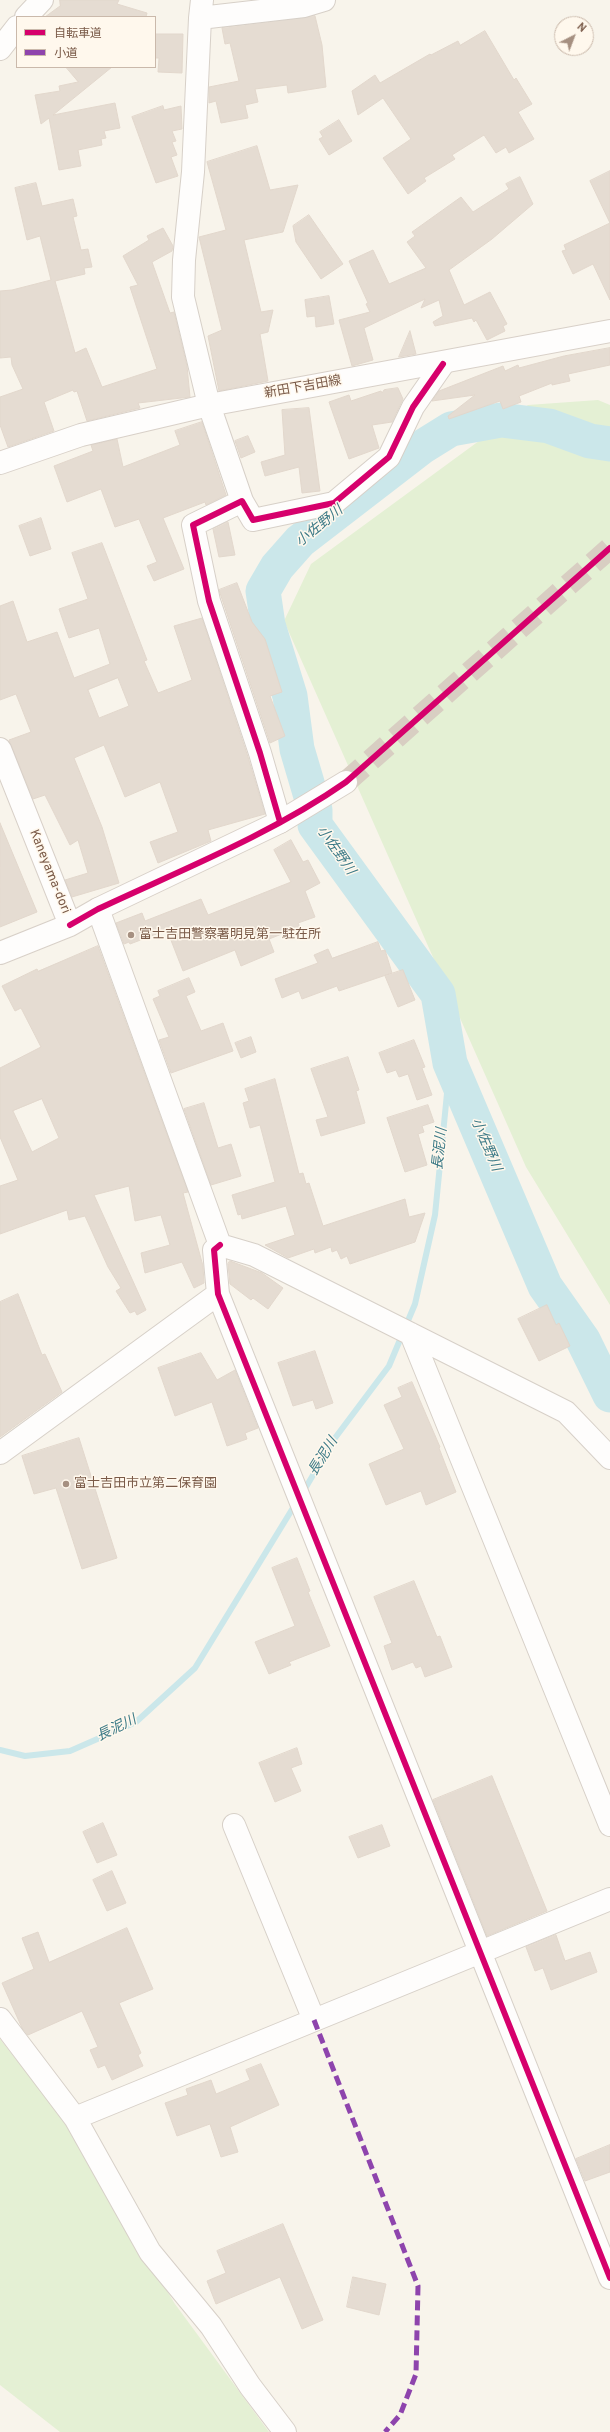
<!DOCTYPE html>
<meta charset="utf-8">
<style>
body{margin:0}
#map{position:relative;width:610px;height:2432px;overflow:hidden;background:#f8f4eb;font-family:Overpass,"Noto Sans JP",sans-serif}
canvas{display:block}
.legend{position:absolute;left:16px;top:16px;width:140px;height:52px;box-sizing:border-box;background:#fff8ed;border:1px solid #cab9ab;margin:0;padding:5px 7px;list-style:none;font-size:12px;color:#7a5a48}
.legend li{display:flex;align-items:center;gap:8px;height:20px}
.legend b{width:20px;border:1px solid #cab9ab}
.north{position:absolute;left:554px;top:16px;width:40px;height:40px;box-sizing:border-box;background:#fff8ed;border:1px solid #cab9ab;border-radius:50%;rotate:42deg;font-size:11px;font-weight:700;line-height:16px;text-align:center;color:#7a5a48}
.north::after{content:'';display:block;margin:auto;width:14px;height:18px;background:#a69081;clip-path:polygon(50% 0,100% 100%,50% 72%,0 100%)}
</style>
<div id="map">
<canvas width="610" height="2432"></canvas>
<ul class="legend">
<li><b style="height:5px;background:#d6006c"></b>自転車道</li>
<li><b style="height:5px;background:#8e44ad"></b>小道</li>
</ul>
<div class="north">N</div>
</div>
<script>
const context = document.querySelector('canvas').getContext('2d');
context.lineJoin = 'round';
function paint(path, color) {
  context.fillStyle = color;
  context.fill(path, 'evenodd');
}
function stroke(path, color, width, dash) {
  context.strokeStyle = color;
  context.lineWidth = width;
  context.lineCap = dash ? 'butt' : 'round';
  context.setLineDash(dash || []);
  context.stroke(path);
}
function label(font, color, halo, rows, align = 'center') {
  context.font = font + ' Overpass,"Noto Sans JP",sans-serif';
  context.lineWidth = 3;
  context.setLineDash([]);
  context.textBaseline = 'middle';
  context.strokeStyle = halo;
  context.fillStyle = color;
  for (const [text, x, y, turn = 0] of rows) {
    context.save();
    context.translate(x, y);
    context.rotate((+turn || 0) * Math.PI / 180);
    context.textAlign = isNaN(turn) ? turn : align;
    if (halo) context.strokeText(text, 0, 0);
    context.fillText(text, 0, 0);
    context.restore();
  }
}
const green = new Path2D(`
 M598,400L610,405V1305L526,1167L284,621L311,564L528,405Z
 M0,2039L62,2117L175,2304L269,2432H60L0,2385Z`);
const stream = new Path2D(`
 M303,1492L335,1438L389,1366L415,1304L435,1215L450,1063
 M0,1750L25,1756L70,1751L136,1722L195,1668L296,1503`);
const river = new Path2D(`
 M610,444L590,441L549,426L501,420L451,429L422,447L300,541L277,567L263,591L268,625L290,696L297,749L315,810V825L438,994L450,1063L545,1286L583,1340L610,1395`);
const building = new Path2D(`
 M60,0H119L117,4L147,13L146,17H45L60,6Z
 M315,16L322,45L326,87L288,93L287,85L255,89L258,102L245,105L248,118L221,123L216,101L209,103V87L239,81L230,43L225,44L222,28Z
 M485,31L514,80L516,78L532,104L518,112L534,139L509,153L506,147L496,153L484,135L452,155L455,159L424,178L426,181L408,194L383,158L411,139L383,98L358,115L352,91L375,75L380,83L430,54L431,55L458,41L460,45Z
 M155,34H183L182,73L158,72L159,58H155Z
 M66,67H112L53,115L115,103L120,128L104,131L106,138L101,139L102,145L78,150L81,166L59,170L49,118L41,124L35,95L60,91L59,86L78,82Z
 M163,106L164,110L181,106L182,129L172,131L176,141L172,142L177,155L171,157L178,176L156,183L132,117Z
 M339,120L352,141L329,155L319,139L323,137L320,132Z
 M257,146L270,190L298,185L283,232L244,240L261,312L273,310L268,332L260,334L268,381L219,391L208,336L222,330L199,237L226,230L207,162Z
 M610,171V300L593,264L573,274L562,251L566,250L564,245L610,223L590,181Z
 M520,177L533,204L492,239L449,270L464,305L490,292L507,324L503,326L505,331L487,340L476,320L474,322L472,318L435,326L433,322L443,316L439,300L421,308L425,299L364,328L373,360L352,366L339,320L370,312L366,304L368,303L349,261L373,250L389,284L426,268L407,242L415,236L412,232L461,197L473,212L509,189L506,184Z
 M36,183L42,206L73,199L77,216L73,217L81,250L88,249L92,267L84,268L85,274L55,281L75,353L86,348L102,387L157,369L130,287L138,285L123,256L149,240L147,236L163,228L173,246L172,251L152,262L170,313L174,312L187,366L190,397L138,403L140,408L87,421L77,391L74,392L73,390L44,402L54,431L8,447L0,425V397L23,389L12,365L11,357L0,358V291L12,290L51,280L40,236L27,240L15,188Z
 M309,215L343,264L321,279L296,242L293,226Z
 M329,296L334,324L316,327L315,316L307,317L305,300Z
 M410,331L416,354L399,357Z
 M610,348V365L568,374L570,381L552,385V383L519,396L521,402L503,409L500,401L449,419L448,416L475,395L432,401L439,391L503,366L505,371L518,365L519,368L564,356Z
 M398,388L403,399L392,422L372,425L379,448L349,459L329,402L349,395L351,401L381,391L382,393L384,390Z
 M309,408L320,491L302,493L299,467L265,476L261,462L285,455L282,410Z
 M202,422L226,495L206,505L205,502L163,518L184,569L154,581L147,566L157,562L139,519L115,527L101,489L67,502L54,466L93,451L91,445L117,439L123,467L180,445L175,431Z
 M248,436L255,452L241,458L235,441Z
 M41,518L51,549L30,556L19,526Z
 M228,522L235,555L219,557L213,529Z
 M102,543L147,660L144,661L158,693L192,680L174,626L202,618L248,757L265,814L208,830L211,841L158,863L150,842L178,832L160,782L125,797L104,745L74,758L102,827L119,883L72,897L65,880L88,873L78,840L70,845L45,795L33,799L9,740L31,732L16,694L0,700V606L13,601L27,642L57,632L74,678L110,664L99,628L69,638L59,609L88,599L72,553ZM118,678L129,706L99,718L88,690Z
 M237,583L252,622L265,639L282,692L270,696L285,736L270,743L219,590Z
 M0,823L37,912L0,927Z
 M291,840L303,862L308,860L320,883L305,891L315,917L298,923L300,927L269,939L274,952L241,966L235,950L183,971L167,930L130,944L129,942L124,944L116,923L142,913L145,921L201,899L208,915L291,882L274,850Z
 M378,942L381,951L385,950L392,973L339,991L337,986L302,999L299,991L282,998L275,979L318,963L314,955L328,949L332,958Z
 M98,946L188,1192L183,1193L203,1266L204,1283L194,1288L182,1262L145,1273L141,1253L170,1245L161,1215L135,1221L129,1186L94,1195L146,1310L137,1315L135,1311L130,1313L116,1291L121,1288L108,1267L85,1216L69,1220L67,1210L0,1234V1186L18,1180L0,1137V1068L41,1047L21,1008L15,1011L2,986L37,969L38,971ZM42,1099L59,1138L32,1152L13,1111Z
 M403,970L415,1000L398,1007L385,976Z
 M189,978L195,992L186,996L201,1031L223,1023L233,1051L171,1073L159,1040L169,1037L153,999L160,996L158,991Z
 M251,1037L256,1052L241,1058L235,1043Z
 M414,1040L425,1067L422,1068L432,1095L417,1100L408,1074L399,1077L396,1070L387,1073L379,1053Z
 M348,1057L359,1090L356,1091L365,1123L321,1136L316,1120L328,1117L311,1069Z
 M275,1079L299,1174L303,1173L306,1184L309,1183L323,1226L405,1199L409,1217L425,1213L415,1242L350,1264L347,1256L341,1259L337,1250L332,1252L331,1247L315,1253L314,1249L288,1258L265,1245L295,1235L286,1206L242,1219L241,1214L238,1215L232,1195L275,1182L260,1125L250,1128L243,1103L249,1101L245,1089Z
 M204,1103L218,1148L231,1144L241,1176L211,1185L184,1109Z
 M428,1105L434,1122L422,1126L424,1132L418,1134L427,1165L405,1172L387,1118Z
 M230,1261L262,1273L283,1288L268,1309L253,1298L251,1300L230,1284L228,1264Z
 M18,1294L42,1355L45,1354L62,1392L0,1437V1302Z
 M547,1305L556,1325L559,1323L570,1346L539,1361L518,1319Z
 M315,1351L333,1403L316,1409L313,1400L293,1406L278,1363Z
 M201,1353L217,1380L235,1370L258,1428L245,1433L247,1439L227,1446L212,1402L175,1416L158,1368Z
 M412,1382L440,1447L439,1448L456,1492L426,1505L421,1491L386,1505L369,1464L404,1449L384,1405L402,1397L398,1388Z
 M79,1438L117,1558L82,1569L56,1488L34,1494L22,1456Z
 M297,1558L310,1591L308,1592L330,1646L289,1662L291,1665L269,1674L255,1642L295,1626L272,1568Z
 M414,1581L437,1637L440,1636L452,1667L425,1677L421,1666L416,1668L413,1662L392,1670L384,1646L392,1643L374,1597Z
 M297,1748L302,1764L291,1768L301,1791L275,1802L259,1763Z
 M492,1776L547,1911L487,1936L433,1800Z
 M103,1823L117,1855L97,1863L83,1832Z
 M382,1825L390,1846L358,1858L349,1837Z
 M112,1871L126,1903L107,1911L93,1880Z
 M127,1928L153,1989L119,2003L141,2053L138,2055L143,2066L112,2080L105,2065L98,2068L90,2050L98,2047L82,2011L28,2035L22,2028L2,1983L34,1969L22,1938L38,1932L49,1962Z
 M556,1935L565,1961L590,1952L597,1972L551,1990L543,1968L535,1971L526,1947Z
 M261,2064L279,2105L230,2127L238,2152L221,2157L210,2124L177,2136L165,2103L188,2095L186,2089L211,2080L216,2094L250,2080L246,2070Z
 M610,2145V2172L585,2181L576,2159Z
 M283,2224L323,2320L302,2329L280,2277L216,2304L207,2281L226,2273L217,2251Z
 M353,2277L386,2284L379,2315L347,2307Z`);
const secondaryTunnel = new Path2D(`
 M346,782L610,548`);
const street = new Path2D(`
 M202,0L200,18L193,172L184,260L183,297L209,405L242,501
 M26,17L42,0
 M200,18L304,6L324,0
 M0,49L17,27
 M280,822L260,753L209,601L193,525L242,501L253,520L334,503L389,457L413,407L443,364
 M98,909L220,1245
 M220,1245L214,1250L218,1294L610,2278
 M220,1245L254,1255L566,1412L610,1458
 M411,1334L610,1825
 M0,1453L218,1294
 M234,1825L314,2020
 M0,2019L75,2118L150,2252L211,2326L250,2386L285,2432
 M75,2118L610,1899`);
const secondary = new Path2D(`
 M0,463L81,435L209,405L610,331
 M0,749L70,925
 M0,953L70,925L98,909L280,822L346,782`);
const quiet = new Path2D(`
 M314,2020L418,2286L416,2374L400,2415L385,2432`);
const cycleway = new Path2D(`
 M280,822L260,753L209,601L193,525L242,501L253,520L334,503L389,457L413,407L443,364
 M70,925L98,909C181,870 270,835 346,782L610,548
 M220,1245L214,1250L218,1294L610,2278`);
const markers = [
 [131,935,4,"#a69081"],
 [66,1484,4,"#a69081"]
];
const streetNames = [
 ["新田下吉田線",303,388,-10],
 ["Kaneyama-dori",49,872,68]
];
const poiNames = [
 ["富士吉田警察署明見第一駐在所",139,935],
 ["富士吉田市立第二保育園",74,1484]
];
const waterNames = [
 ["小佐野川",320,527,-39],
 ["小佐野川",335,851,55],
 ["小佐野川",485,1145,67],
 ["長泥川",441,1149,-84],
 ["長泥川",324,1457,-58],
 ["長泥川",117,1729,-26]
];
paint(green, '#e4f0d4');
stroke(stream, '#cbe7ea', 6);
stroke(river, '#cbe7ea', 35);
paint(building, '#e5dcd2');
stroke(building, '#e2d7cc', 1);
stroke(secondaryTunnel, '#d8cec2', 22, [22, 11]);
stroke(street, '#d7d0c8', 24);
stroke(secondary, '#d8d0c8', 24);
stroke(street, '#fefdfc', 22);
stroke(secondary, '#fefdfc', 22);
stroke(quiet, '#8e44ad', 5, [10, 5]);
stroke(cycleway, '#d6006c', 6);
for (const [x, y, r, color] of markers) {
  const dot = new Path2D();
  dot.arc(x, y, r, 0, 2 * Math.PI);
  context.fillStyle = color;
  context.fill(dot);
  stroke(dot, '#fff8ed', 1.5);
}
label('13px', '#7a5a48', '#fff8ed', streetNames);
label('13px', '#7a5a48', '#fff8ed', poiNames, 'left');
label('italic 14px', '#3c7a87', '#fff8ed', waterNames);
</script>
